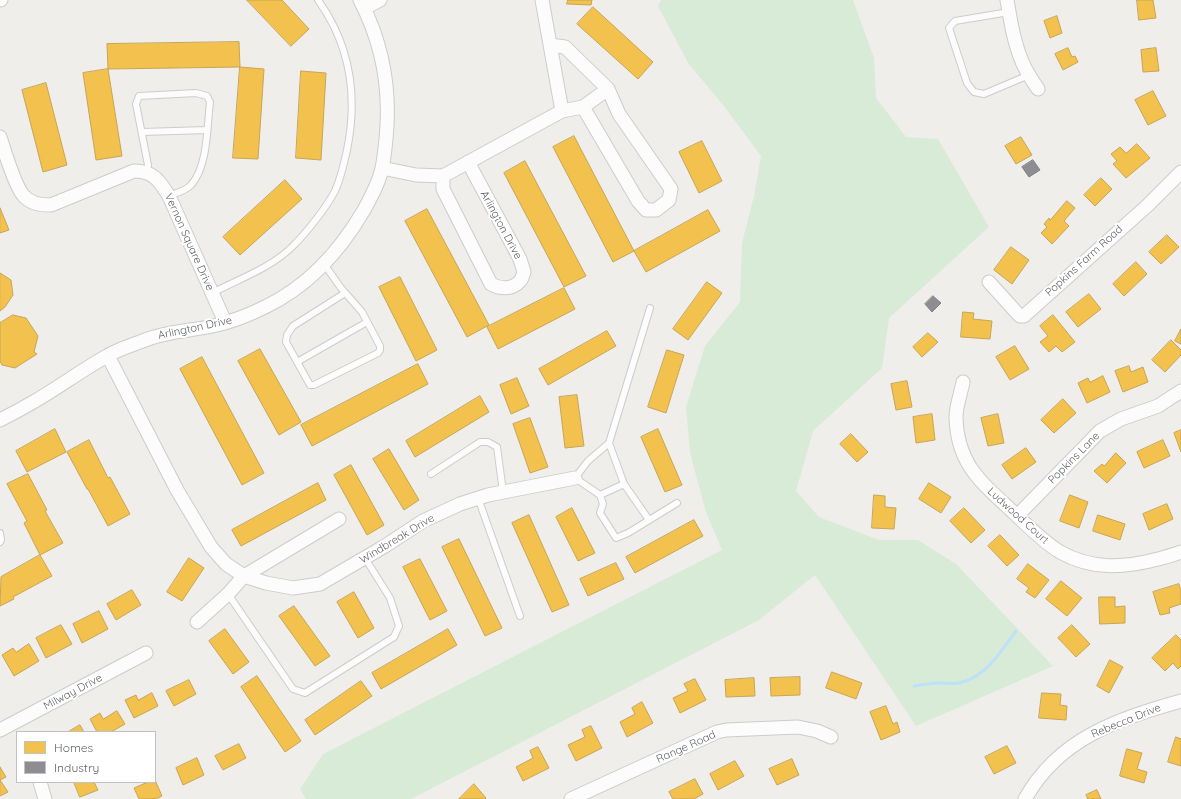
<!DOCTYPE html>
<style>
body{margin:0}
#map{position:relative;width:1181px;height:799px;overflow:hidden;background:#efeeea;font-family:Quicksand,sans-serif}
canvas{display:block}
.legend{position:absolute;left:16px;top:731px;width:140px;height:52px;box-sizing:border-box;background:#fff;border:1px solid #bfc1c3;margin:0;padding:5px 7px;list-style:none;font-size:12px;color:#5f6368}
.legend li{display:flex;align-items:center;gap:8px;height:20px}
.legend b{width:20px;border:1px solid #bfc1c3}
</style>
<div id="map">
<canvas width="1181" height="799"></canvas>
<ul class="legend">
<li><b style="height:11px;background:#f2c14e"></b>Homes</li>
<li><b style="height:11px;background:#8d8d92"></b>Industry</li>
</ul>
</div>
<script>
const context = document.querySelector('canvas').getContext('2d');
context.lineJoin = 'round';
function paint(path, color) {
  context.fillStyle = color;
  context.fill(path, 'evenodd');
}
function stroke(path, color, width, dash) {
  context.strokeStyle = color;
  context.lineWidth = width;
  context.lineCap = dash ? 'butt' : 'round';
  context.setLineDash(dash || []);
  context.stroke(path);
}
function label(font, color, halo, rows, align = 'center') {
  context.font = font + ' Quicksand,sans-serif';
  context.lineWidth = 4;
  context.setLineDash([]);
  context.textBaseline = 'middle';
  context.strokeStyle = halo;
  context.fillStyle = color;
  for (const [text, x, y, turn = 0] of rows) {
    context.save();
    context.translate(x, y);
    context.rotate((+turn || 0) * Math.PI / 180);
    context.textAlign = isNaN(turn) ? turn : align;
    if (halo) context.strokeText(text, 0, 0);
    context.fillText(text, 0, 0);
    context.restore();
  }
}
const green = new Path2D(`
 M661,0H853L874,58L876,98L906,137L938,139L989,227L889,318L882,368L813,431L796,491L819,517L879,540H918L956,564L1053,666L916,726L815,575L759,620L411,799H306L300,789L323,754L722,550L706,512L690,453L686,407L705,346L740,302L742,243L754,196L761,156L724,106L688,63L658,6Z`);
const homes = new Path2D(`
 M247,0H282L309,29L291,46Z
 M568,0H592L591,5L567,4Z
 M1137,0H1153L1156,18L1139,20Z
 M593,7L653,62L638,79L577,24Z
 M1057,16L1062,33L1050,38L1044,21Z
 M239,42L240,67L108,69L107,44Z
 M1068,48L1072,57L1075,56L1078,62L1063,70L1055,54Z
 M1156,48L1159,71L1143,72L1141,50Z
 M240,67L264,69L258,159L233,158Z
 M108,69L122,156L96,160L83,73Z
 M301,71L326,73L321,160L296,158Z
 M46,83L67,165L43,172L22,90Z
 M1153,91L1166,116L1148,125L1135,100Z
 M574,136L634,251L613,262L553,147Z
 M1021,137L1032,155L1016,164L1005,146Z
 M702,141L722,181L699,193L679,152Z
 M1137,144L1150,158L1126,178L1113,164L1117,161L1111,154L1120,147L1126,153Z
 M525,161L586,276L564,287L504,173Z
 M1101,178L1112,189L1095,206L1084,195Z
 M285,180L302,199L240,255L223,237Z
 M1067,201L1075,208L1064,221L1069,226L1052,244L1041,233L1047,227L1044,224L1049,218L1050,220Z
 M0,208L9,230L0,233Z
 M427,209L489,325L467,337L405,221Z
 M708,210L720,231L646,272L634,251Z
 M1167,235L1179,247L1161,264L1149,252Z
 M1011,247L1029,260L1012,284L994,270Z
 M1136,262L1147,274L1124,296L1113,284Z
 M0,273L11,280L13,295L5,307L0,311Z
 M400,277L437,350L416,361L379,287Z
 M707,282L722,293L688,340L673,329Z
 M564,288L575,309L498,349L487,327Z
 M1089,294L1101,309L1078,327L1066,312Z
 M963,312L974,313L973,319L992,321L990,339L961,337Z
 M13,315L26,318L38,336L34,352L37,354L15,368L2,365L0,361V323Z
 M1053,315L1075,342L1062,352L1056,346L1049,352L1040,342L1048,336L1040,326Z
 M1181,329V344L1175,341Z
 M607,331L616,346L548,385L539,369Z
 M928,333L938,342L922,357L913,347Z
 M1171,340L1181,350V355L1165,372L1152,360Z
 M1015,346L1029,369L1010,380L996,357Z
 M260,349L301,422L279,435L238,361Z
 M667,350L684,355L666,413L648,407Z
 M202,357L264,473L242,485L180,369Z
 M418,364L428,384L312,446L301,425Z
 M1129,366L1131,372L1143,367L1148,382L1123,392L1115,371Z
 M1103,376L1110,392L1087,403L1078,383L1088,378L1090,382Z
 M517,378L529,406L511,414L500,385Z
 M907,381L912,407L896,410L891,384Z
 M577,395L584,446L565,448L559,397Z
 M480,396L489,412L415,457L406,441Z
 M1063,399L1076,413L1054,433L1041,420Z
 M932,414L935,440L916,443L913,417Z
 M998,414L1004,443L988,446L981,418Z
 M530,418L548,467L530,473L513,424Z
 M55,429L66,452L27,472L16,451Z
 M658,429L682,485L665,492L641,437Z
 M1181,430V452L1174,433Z
 M851,434L868,452L857,462L840,444Z
 M89,440L108,478L110,477L130,514L108,526L88,489H87L67,452Z
 M1163,440L1170,456L1144,468L1137,452Z
 M1026,448L1036,462L1012,479L1002,465Z
 M389,449L419,500L404,510L373,459Z
 M1116,453L1126,463L1107,483L1094,471L1102,464L1104,466Z
 M351,465L384,525L367,535L334,475Z
 M28,474L47,510L45,511L63,543L40,555L24,523L27,521L7,484Z
 M318,483L326,500L241,546L232,530Z
 M929,483L951,497L941,513L919,499Z
 M874,495L885,496V507L896,508L894,529L872,528Z
 M1070,495L1088,502L1079,528L1060,521Z
 M1167,504L1173,519L1149,530L1143,514Z
 M572,508L595,553L578,561L556,517Z
 M964,508L985,530L971,543L950,521Z
 M529,515L569,605L552,612L512,523Z
 M1098,515L1125,524L1120,540L1093,531Z
 M694,520L703,536L635,573L626,557Z
 M1000,535L1019,555L1007,566L988,546Z
 M459,539L502,628L485,636L442,547Z
 M40,555L52,576L13,597L14,599L0,606L1,577Z
 M189,558L204,568L182,601L167,592Z
 M420,559L447,611L430,620L403,567Z
 M616,563L624,579L588,596L580,579Z
 M1028,564L1049,580L1035,598L1026,592L1029,588L1017,579Z
 M1061,581L1082,598L1067,616L1046,599Z
 M1179,584L1181,591V604L1169,608L1170,613L1160,615L1153,592Z
 M132,590L141,605L116,620L107,604Z
 M354,592L374,628L358,638L337,602Z
 M1099,597H1115V607L1125,606V623L1100,624Z
 M294,606L330,656L315,666L279,616Z
 M99,611L108,629L82,643L73,624Z
 M61,625L72,644L46,658L36,638Z
 M1072,625L1090,644L1076,657L1058,638Z
 M225,629L249,662L233,674L209,641Z
 M448,629L457,645L381,689L372,673Z
 M1176,635L1181,640V666L1178,669L1173,663L1165,671L1152,658Z
 M29,644L39,661L14,676L2,655L13,648L16,652Z
 M1110,660L1123,667L1109,693L1097,686Z
 M832,672L862,683L856,699L826,688Z
 M257,676L301,741L285,752L241,687Z
 M800,677V695L771,696L770,678Z
 M754,678L755,696L726,697L725,680Z
 M695,679L706,700L680,713L673,698L688,691L684,684Z
 M189,680L196,694L174,706L166,691Z
 M361,681L372,696L315,735L305,720Z
 M152,693L158,706L134,718L125,700L136,695L138,700Z
 M1042,693L1061,694L1060,705L1067,706L1066,720L1039,718Z
 M642,702L653,723L627,737L620,722L635,714L632,708Z
 M886,706L893,724L897,722L900,732L881,740L870,712Z
 M117,711L125,724L111,732H97L90,719L100,713L103,719Z
 M80,725L84,732H68Z
 M591,726L602,748L576,761L568,745L585,737L582,730Z
 M1176,737L1181,739V766L1168,762Z
 M239,744L246,758L223,770L215,756Z
 M1007,746L1016,763L994,774L985,757Z
 M538,747L549,768L523,781L516,767L533,758L530,751Z
 M1127,749L1142,753L1137,769L1147,772L1144,783L1120,776Z
 M197,758L204,775L183,785L176,768Z
 M792,759L799,775L777,785L769,769Z
 M735,761L744,776L718,790L710,774Z
 M0,767L6,777L0,780L8,792L0,796Z
 M695,779L703,794L694,799H673L669,792Z
 M155,780L162,796L156,799H139L134,788L148,782H155Z
 M74,782H94L98,790L80,797Z
 M474,784L486,798L485,799H459Z
 M1097,790L1101,799H1088L1086,795Z`);
const industry = new Path2D(`
 M1033,160L1040,170L1029,177L1022,167Z
 M933,296L941,303L932,312L925,304Z`);
const stream = new Path2D(`
 M914,686C922,685 930,683 939,683C947,683 955,685 963,682C987,675 1002,650 1016,631`);
const lane = new Path2D(`
 M1009,12L955,21L949,28L967,83L974,92L984,94L1029,75
 M142,132L207,130
 M146,173L148,165L136,104L139,96L196,93L207,96L210,102C207,127 208,166 191,185C186,191 175,193 169,196
 M324,264L341,288L362,312L380,346V350L378,353L314,385H310L286,342L287,335L293,326L345,293
 M212,293C239,279 271,268 293,246C307,232 326,208 335,191C341,178 344,164 347,150C358,96 351,46 318,0
 M297,362L367,322
 M609,443L588,461L575,478L600,495L603,504L600,513L616,538L628,533L677,503
 M431,474L480,442H488L497,447L503,492
 M600,495L624,484
 M478,498L520,616
 M649,520L624,484L609,443L650,308
 M0,533L1,540L0,542
 M228,594L293,689L305,693L394,637L399,626L390,598L365,558`);
const street = new Path2D(`
 M0,0H1
 M1007,0C1011,24 1015,49 1026,70C1030,77 1034,83 1038,89
 M365,8L380,0
 M550,45L565,47L608,89L619,114L671,189L669,200L656,210H646L638,201L583,107
 M562,111L583,107L608,89
 M0,137C5,152 14,184 23,195C30,204 41,205 51,205L134,171C153,171 159,180 169,196L225,322
 M382,168L416,175L443,176L562,111L542,0
 M443,176V189L491,284C500,289 512,290 520,281C522,279 523,275 524,272L520,259L468,162
 M989,282L1017,313L1020,316H1024L1148,205L1181,172
 M108,356L177,490L211,547L226,564L244,576L266,583L293,588L320,584L385,546L423,521L460,504L488,495L575,478
 M963,382C961,393 956,406 956,417C957,464 981,482 1012,511C1027,525 1042,541 1060,552C1092,570 1124,568 1158,559C1165,557 1174,555 1181,552
 M0,420C12,414 23,408 35,401C59,387 82,370 107,356C117,350 129,346 140,342C163,332 189,331 213,326C231,322 249,315 265,307C309,286 340,251 364,210C371,197 379,183 382,168C384,159 385,149 386,139C391,90 383,44 360,0
 M1017,516L1100,431L1121,419L1158,406L1181,391
 M197,622L228,594L244,576L339,519
 M0,730L146,653
 M40,782L45,799
 M571,799L717,732L726,730L798,727L817,731L831,737
 M1025,799C1059,738 1118,719 1181,701`);
const streetNames = [
 ["Arlington Drive",501,225,62],
 ["Vernon Square Drive",189,242,66],
 ["Popkins Farm Road",1084,261,-42],
 ["Arlington Drive",195,328,-12],
 ["Popkins Lane",1074,458,-45],
 ["Ludwood Court",1018,516,42],
 ["Windbreak Drive",397,539,-31],
 ["Milway Drive",73,692,-28],
 ["Rebecca Drive",1126,721,-22],
 ["Range Road",686,747,-24]
];
paint(green, '#d8ebd6');
paint(homes, '#f2c14e');
stroke(homes, '#c6a556', 1);
paint(industry, '#8d8d92');
stroke(industry, '#7f8085', 1);
stroke(stream, '#bfe0f9', 3);
stroke(lane, '#cbcccc', 8);
stroke(street, '#cbcccc', 15);
stroke(lane, '#fdfcfc', 6);
stroke(street, '#fdfcfc', 13);
label('11px', '#5f6368', '#fff', streetNames);
</script>
